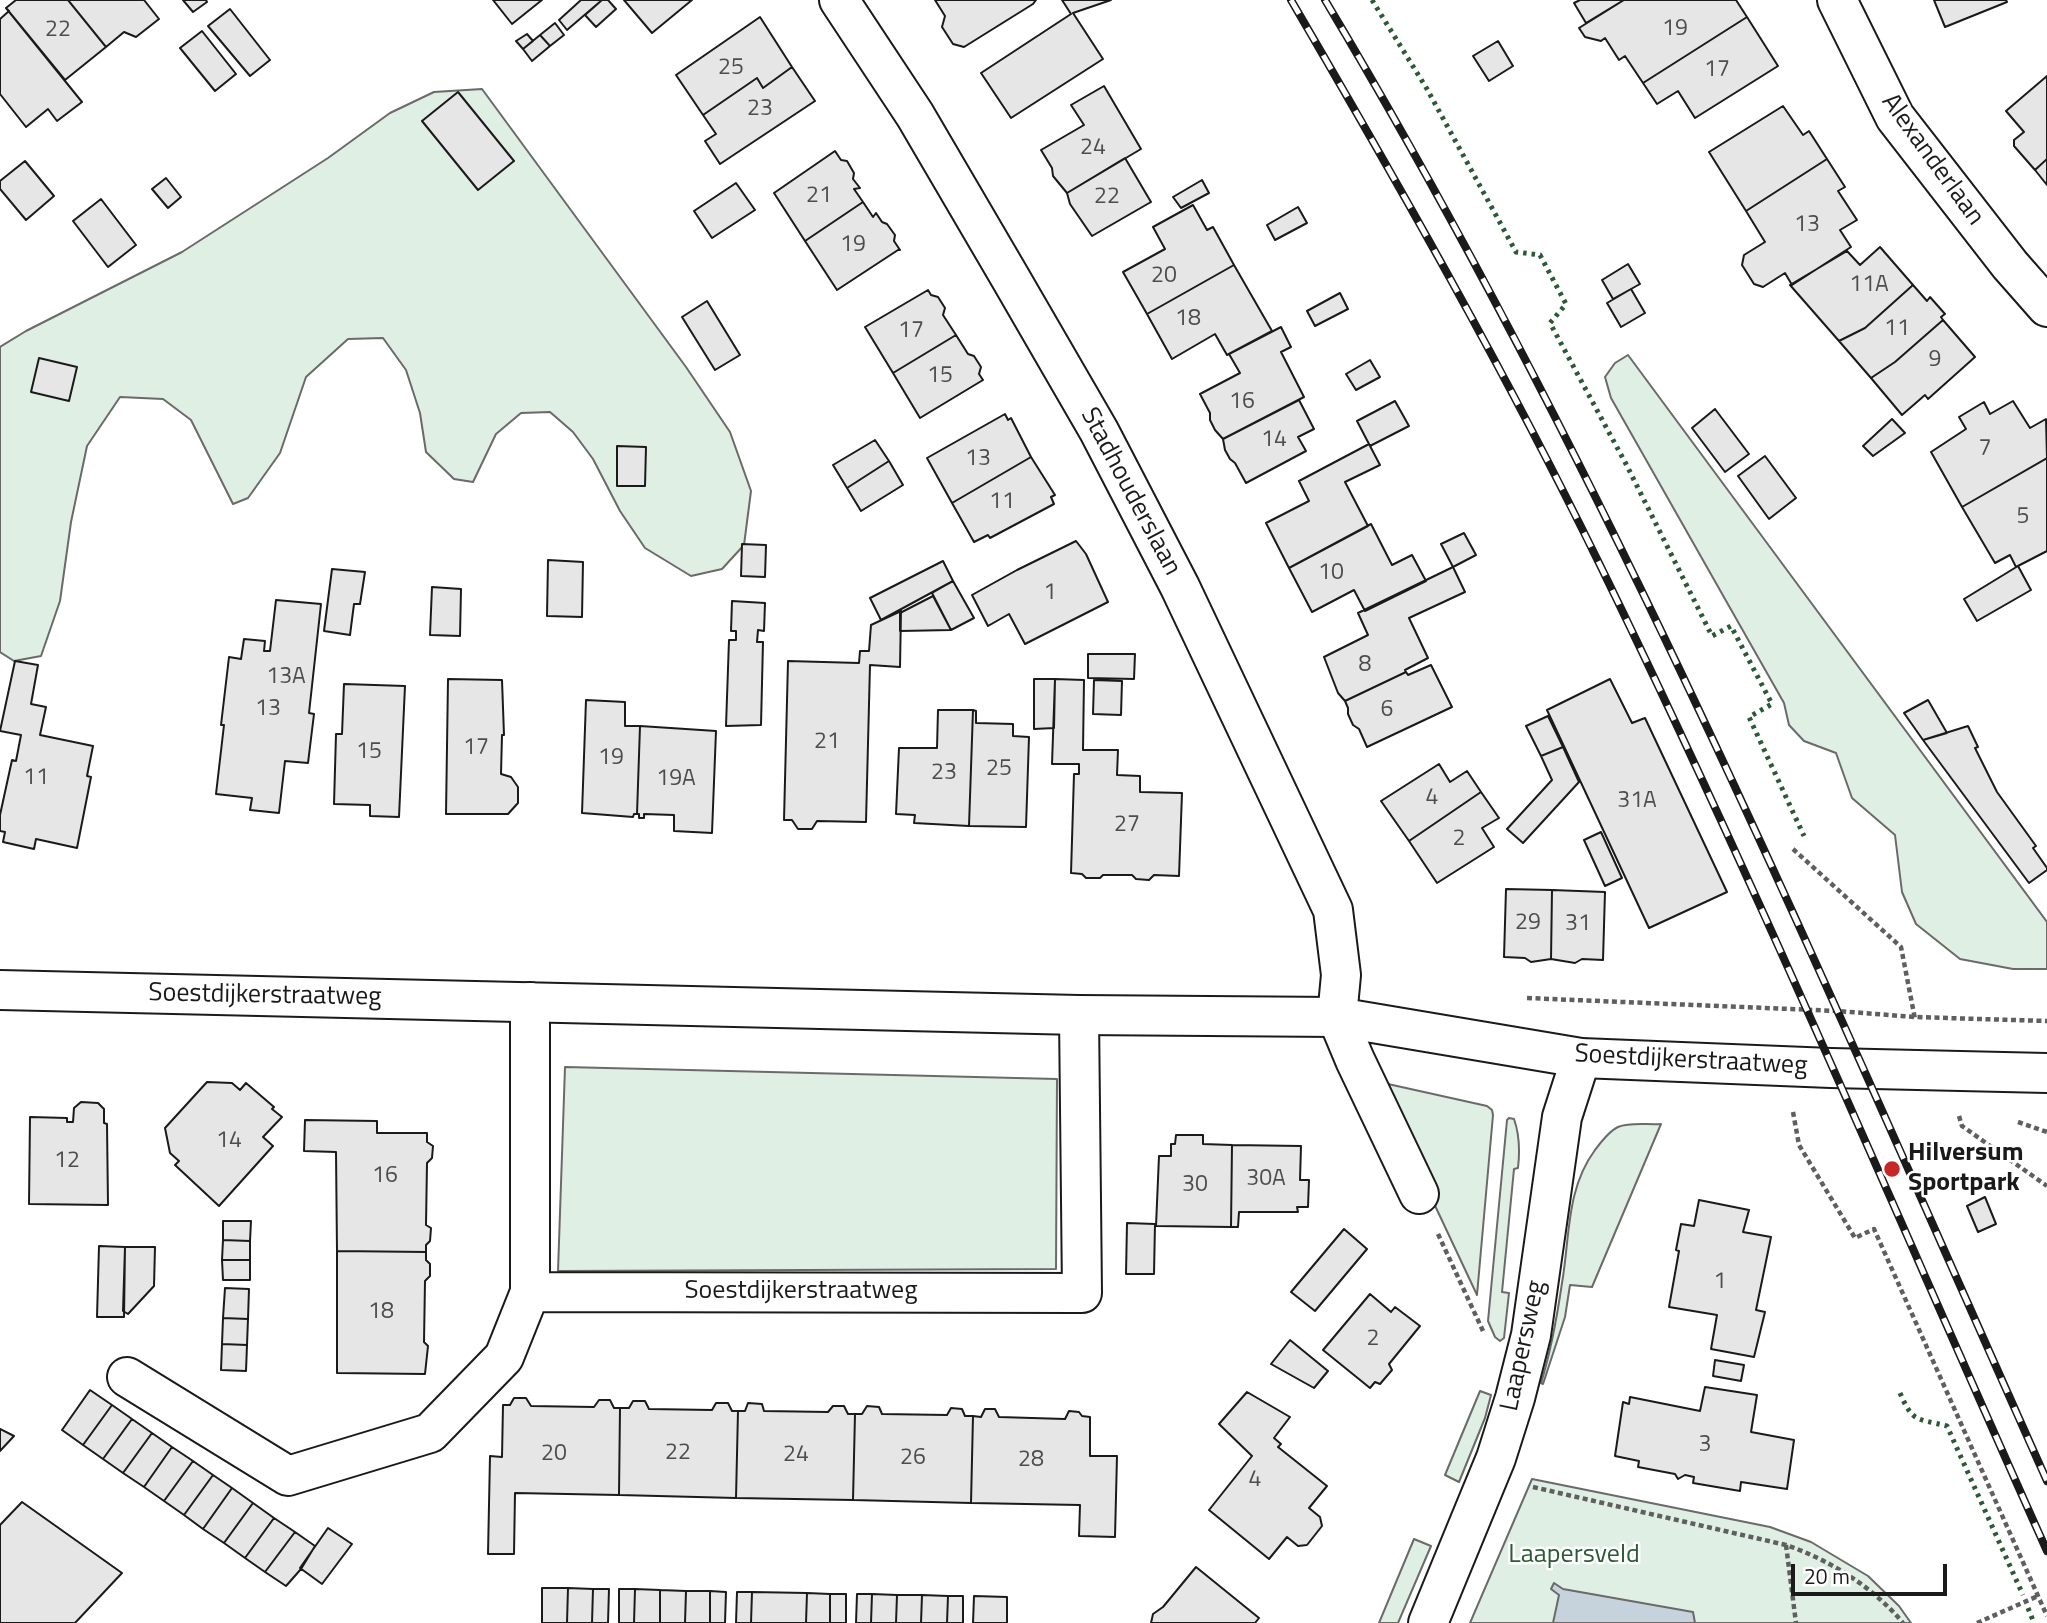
<!DOCTYPE html>
<style>
body{margin:0}
#map{position:relative;width:2047px;height:1623px;overflow:hidden;background:#fff;font-family:"Titillium Web",sans-serif}
canvas{display:block}
.scale{position:absolute;left:1791px;top:1564px;width:156px;height:32px;box-sizing:border-box;border:4px solid #1a1a1a;border-top:0;padding-left:9px;font-size:21px;line-height:24px;white-space:nowrap;color:#1a1a1a;-webkit-text-stroke:5px #fff;paint-order:stroke}
</style>
<div id="map">
<canvas width="2047" height="1623"></canvas>
<div class="scale">20 m</div>
</div>
<script>
const context = document.querySelector('canvas').getContext('2d');
context.lineJoin = 'round';
function paint(path, color) {
  context.fillStyle = color;
  context.fill(path, 'evenodd');
}
function stroke(path, color, width, dash) {
  context.strokeStyle = color;
  context.lineWidth = width;
  context.lineCap = dash ? 'butt' : 'round';
  context.setLineDash(dash || []);
  context.stroke(path);
}
function label(font, color, halo, rows, align = 'center') {
  context.font = font + ' "Titillium Web",sans-serif';
  context.lineWidth = 5;
  context.setLineDash([]);
  context.textBaseline = 'middle';
  context.strokeStyle = halo;
  context.fillStyle = color;
  for (const [text, x, y, turn = 0] of rows) {
    context.save();
    context.translate(x, y);
    context.rotate((+turn || 0) * Math.PI / 180);
    context.textAlign = isNaN(turn) ? turn : align;
    if (halo) context.strokeText(text, 0, 0);
    context.fillText(text, 0, 0);
    context.restore();
  }
}
const green = new Path2D(`
 M482,89L686,367L730,432L751,491L744,545L722,569L691,576L645,548L620,511L593,459L573,432L550,412L521,413L496,434L473,482L454,479L426,452L420,413L406,370L383,338L348,339L306,377L280,453L248,498L233,504L191,420L163,399L120,397L87,446L71,522L60,601L41,656L14,661L0,652V347L26,331L182,252L328,158L390,113L434,92Z
 M1628,355L2047,922V969H2013L1960,959L1916,924L1902,892L1895,835L1852,798L1836,753L1804,741L1789,725L1784,703L1611,398L1605,377L1615,363Z
 M565,1067L1057,1079L1056,1269L558,1271Z
 M1388,1084L1487,1106L1492,1110L1493,1115L1477,1295L1415,1163Z
 M1509,1118L1514,1119C1520,1136 1520,1151 1518,1168L1514,1169L1502,1292L1509,1293L1504,1338L1500,1341L1495,1337L1488,1321L1507,1120Z
 M1661,1124L1592,1287L1570,1285L1565,1317L1543,1384L1541,1383C1551,1351 1557,1317 1562,1283C1570,1237 1566,1189 1595,1150C1601,1142 1609,1131 1618,1127C1630,1122 1648,1125 1661,1124Z
 M1480,1391L1491,1395L1485,1418L1459,1482L1445,1475Z
 M1532,1479L1770,1527L1811,1542L1868,1576L1899,1606L1911,1623H1470Z
 M1414,1539L1431,1546L1398,1623H1379Z`);
const water = new Path2D(`
 M1554,1583L1563,1589L1693,1612L1695,1623H1553L1559,1595L1551,1589Z`);
const building = new Path2D(`
 M16,0H68L106,47L65,80L6,8Z
 M68,0H144L159,19L136,37L124,32L106,47Z
 M183,0H206L207,2L193,12Z
 M493,0H542L512,24Z
 M581,0H602L567,30L559,20Z
 M602,0H608L616,9L596,27L585,15Z
 M624,0H692L652,33Z
 M935,0H1036L1033,4L964,47L953,44L942,27L945,16Z
 M1062,0H1111L1073,13L1103,59L1011,118L981,73L1071,14Z
 M1580,0H1624L1586,23L1574,3Z
 M1624,0H1736L1747,17L1643,83L1625,56L1619,60L1605,38L1601,41L1585,37L1579,28Z
 M1934,0H2006L2007,2L1945,27Z
 M6,8L82,102L57,121L48,109L26,127L0,94V19L9,11Z
 M230,9L270,60L250,76L208,26Z
 M760,17L792,67L763,88L757,78L703,115L676,75Z
 M1747,17L1778,66L1695,118L1678,91L1657,104L1643,83Z
 M555,23L564,35L550,46L540,35Z
 M202,31L236,74L215,91L180,48Z
 M527,34L533,41L523,49L516,41Z
 M540,35L550,46L532,61L523,49Z
 M1498,41L1513,66L1489,81L1473,56Z
 M792,67L815,101L720,164L705,141L716,134L703,115L757,78L763,88Z
 M2047,76V159L2035,170L2014,146V140L2024,132L2006,111Z
 M1104,86L1141,149L1067,193L1053,176L1052,168L1041,150L1084,125L1071,105Z
 M458,92L514,161L478,190L422,121Z
 M1783,106L1803,135L1809,131L1827,159L1746,211L1709,152Z
 M835,151L841,160L847,161L854,173L853,179L860,188L854,189L863,202L805,241L774,193Z
 M1125,158L1151,202L1092,236L1070,204L1067,193Z
 M1827,159L1845,187L1838,191L1857,220L1840,230L1851,247L1792,285L1785,273L1763,287L1754,284L1742,265L1744,255L1765,242L1746,211Z
 M2047,159V185L2035,170Z
 M25,161L54,196L26,220L0,189V181Z
 M166,178L181,197L168,208L152,189Z
 M1202,180L1209,193L1181,208L1173,197Z
 M736,183L755,210L712,238L694,211Z
 M101,199L136,245L108,267L73,221Z
 M863,202L873,217L876,213L882,222L887,224L895,235L894,241L900,250H898L837,290L805,241Z
 M1193,205L1207,230L1213,227L1234,265L1147,314L1123,272L1165,249L1153,227Z
 M1298,207L1307,223L1275,240L1267,225Z
 M1880,247L1913,285L1865,328L1839,341L1790,285L1847,251L1860,265Z
 M1628,264L1640,284L1613,299L1602,280Z
 M1234,265L1272,331L1227,355L1215,334L1172,359L1147,314Z
 M1913,285L1927,301L1930,297L1945,314L1941,317L1943,320L1895,362L1871,378L1839,341L1865,328Z
 M1631,289L1645,313L1621,327L1607,303Z
 M928,290L931,295L938,297L945,308L943,315L956,335L893,373L865,327Z
 M1340,293L1348,309L1315,326L1307,311Z
 M707,301L740,355L715,370L682,317Z
 M1943,320L1975,357L1928,399L1925,395L1902,415L1871,378L1895,362Z
 M1281,327L1291,347L1281,352L1304,397L1223,439L1215,430L1210,420V413L1200,394L1240,373L1229,354Z
 M956,335L968,354L974,356L981,367L979,374L983,380L920,418L893,373Z
 M39,358L77,367L69,401L31,392Z
 M1370,360L1380,377L1356,390L1346,374Z
 M1299,400L1314,429L1298,437L1306,451L1246,483L1235,463L1230,459L1225,450L1223,439Z
 M1395,401L1409,426L1370,446L1357,421Z
 M2013,401L2030,428L2046,419L2047,458L1962,507L1931,452L1966,429L1959,417L1984,402L1990,414Z
 M1715,409L1749,454L1725,472L1692,428Z
 M1005,414L1008,420L1011,418L1031,457L952,503L927,458Z
 M1892,419L1905,433L1873,456L1863,446Z
 M875,440L889,461L847,488L833,465Z
 M1369,444L1380,465L1345,482L1368,526L1289,568L1266,523L1309,501L1299,481Z
 M617,446L646,447L645,486H617Z
 M1765,456L1796,498L1769,519L1738,476Z
 M1031,457L1055,495L1051,497L1054,504L990,538L988,535L974,542L952,503Z
 M2047,458V551L2016,567L2010,555L1995,563L1962,507Z
 M889,461L903,485L861,511L847,488Z
 M1371,524L1392,565L1412,555L1426,581L1365,611L1354,590L1312,612L1289,568Z
 M1464,533L1476,555L1453,567L1441,544Z
 M1076,541L1086,554L1108,602L1025,644L1009,614L988,626L972,595L1017,570Z
 M742,544L766,545L765,577L741,576Z
 M548,560L583,562L582,617L547,616Z
 M943,561L953,581L881,620L870,598Z
 M2018,566L2031,590L1977,621L1964,599Z
 M1453,567L1465,592L1409,618L1428,658L1405,670L1406,672L1345,701L1338,693L1324,657L1368,635L1358,613Z
 M332,569L365,572L360,604H354L350,635L324,631Z
 M953,581L974,618L951,630L932,593Z
 M432,587L461,589L460,636L430,635Z
 M933,596L951,630L900,631V613Z
 M276,600L321,604L309,713L314,714L308,763L285,761L279,813L250,810L252,798L216,794L224,725H221L229,657L241,659L244,639L265,641L264,651H270Z
 M732,601L765,603L764,631L758,630L757,642H763L761,725L726,726L729,640H736V631H731Z
 M901,611L900,667L870,665L866,822L817,821L812,829H798L792,820H784L788,661L859,663L860,651H869L871,625Z
 M1088,654H1135L1134,679L1088,678Z
 M15,661L38,665L31,704L46,707L40,735L93,746L87,776L91,777L77,848L36,839L34,849L3,842L5,832L0,831V815L12,760L16,761L21,735L0,731Z
 M1431,665L1452,707L1367,747L1359,729L1353,725L1348,714V708L1345,701L1406,672L1408,675Z
 M448,679L502,680L504,735H502L501,774L511,777L518,787V803L508,814H446Z
 M1034,679H1055L1054,728L1034,729Z
 M1055,679L1084,680L1083,750H1118L1117,775L1140,776V792L1182,793L1179,876L1154,875L1149,880L1136,879L1132,875H1103L1100,878H1086L1082,874L1071,873L1074,774H1079V764H1052Z
 M1610,679L1632,723L1645,718L1727,892L1649,928L1547,710Z
 M1094,680L1122,681L1121,715L1093,714Z
 M344,684L405,686L399,817L370,816V805L334,804L336,734H342Z
 M586,700L625,702V726H640L637,814H634L633,817L582,813Z
 M1928,700L1947,733L1923,740L1904,713Z
 M938,710H973L969,826L914,823L915,815L896,814L899,748H937Z
 M973,710L976,711V723L1013,724V736L1029,737L1026,827L969,826Z
 M1548,716L1563,747L1541,756L1526,726Z
 M640,726L716,731L712,833L674,831V815L644,814V818H639V814H637Z
 M1968,726L1978,747L1975,748L1997,792L2036,846L2033,848L2047,868V870L2029,883L1923,740Z
 M1563,747L1579,782L1523,843L1507,829L1552,780L1541,756Z
 M1439,764L1450,782L1467,771L1481,792L1409,841L1381,801Z
 M1481,792L1499,818L1482,828L1494,847L1437,883L1409,841Z
 M1601,832L1622,878L1605,886L1584,840Z
 M1506,889L1552,890L1551,959L1531,962L1525,958L1504,957Z
 M1552,890L1605,892L1603,960L1582,959L1575,963L1551,959Z
 M207,1082L232,1083L240,1090L246,1083L274,1107L272,1109L282,1117L263,1137L273,1146L219,1206L175,1165L179,1161L170,1153L165,1128Z
 M81,1102L98,1103L104,1109V1123L107,1124L108,1205L29,1204L30,1117L67,1118V1122H73L74,1108Z
 M305,1120L377,1121V1133H427V1142L433,1146L432,1158L427,1163L426,1225L431,1228L430,1241L426,1245V1252L337,1251L336,1152L304,1151Z
 M1176,1135H1203V1144L1232,1145L1231,1227L1156,1226L1159,1156H1171V1144H1175Z
 M1232,1145L1301,1146L1300,1180H1309L1308,1207H1297L1298,1212H1239L1238,1227H1231Z
 M1985,1197L1996,1224L1978,1232L1967,1206Z
 M1699,1200L1749,1210L1743,1232L1771,1237L1756,1310L1765,1312L1754,1357L1711,1349L1717,1315L1669,1307L1679,1251L1676,1250L1681,1224L1694,1226Z
 M223,1221H251L250,1241L223,1240Z
 M1127,1223L1155,1224L1154,1274H1126Z
 M1344,1229L1367,1249L1315,1311L1291,1292Z
 M223,1240L250,1241V1260H222Z
 M99,1246L125,1247L124,1317H97Z
 M125,1247H155L154,1286L128,1314L123,1311Z
 M337,1251L426,1252V1260L430,1264V1276L425,1281L424,1342L428,1346L425,1374L337,1373Z
 M222,1260H250V1280H223Z
 M225,1288L249,1289L248,1319L223,1318Z
 M1370,1294L1391,1312L1395,1307L1420,1326L1389,1364L1392,1370L1380,1384L1375,1382L1370,1388L1323,1350Z
 M223,1318L248,1319L247,1345L222,1344Z
 M1290,1340L1328,1371L1314,1388L1271,1364Z
 M222,1344L247,1345L246,1371L221,1370Z
 M1715,1360L1744,1365L1741,1381L1713,1376Z
 M1705,1387L1757,1395L1751,1432L1794,1440L1787,1489L1741,1482L1740,1491L1693,1483L1694,1477L1685,1475L1678,1479L1675,1474L1638,1467L1639,1461L1615,1456L1623,1402L1629,1404L1630,1397L1700,1411Z
 M90,1390L112,1405L83,1445L62,1430Z
 M1247,1392L1290,1417L1274,1438L1281,1444L1278,1447L1327,1486L1309,1508L1320,1517L1322,1526L1307,1545L1298,1546L1287,1537L1269,1559L1209,1510L1252,1456L1219,1424Z
 M514,1398H526L531,1406L594,1407L599,1400H610L614,1408H620L619,1495L515,1493L514,1554H488L490,1456L502,1457L503,1405H510Z
 M633,1401H645L649,1409L712,1410L716,1403H728L732,1411H738L736,1498L619,1495L620,1408H629Z
 M748,1403L762,1404L764,1411L828,1412L833,1406H844L848,1414H855L853,1500L736,1498L738,1411H745Z
 M112,1405L132,1419L103,1459L83,1445Z
 M867,1406L879,1407L882,1414L947,1415L951,1408L962,1409L965,1416H973L971,1503L853,1500L855,1414H862Z
 M985,1409H995L999,1417L1065,1419L1069,1411L1079,1412L1082,1416L1090,1417V1456H1117L1115,1537L1079,1536L1080,1505L971,1503L973,1416L981,1417Z
 M132,1419L152,1433L123,1473L103,1459Z
 M0,1429L14,1436L0,1451Z
 M152,1433L172,1447L144,1487L123,1473Z
 M172,1447L193,1461L164,1501L144,1487Z
 M193,1461L213,1475L184,1515L164,1501Z
 M213,1475L232,1488L203,1529L184,1515Z
 M232,1488L253,1503L224,1543L203,1529Z
 M22,1502L122,1573L75,1623H0V1525Z
 M253,1503L274,1518L245,1558L224,1543Z
 M274,1518L295,1532L265,1572L245,1558Z
 M328,1528L352,1544L322,1584L300,1568Z
 M295,1532L315,1546L301,1569L286,1586L265,1572Z
 M1196,1567L1259,1618L1255,1623H1151L1153,1614L1163,1607Z
 M542,1588H568L567,1623H542Z
 M568,1588L593,1589L592,1623H567Z
 M593,1589H609L608,1623H592Z
 M619,1589H635L634,1623H619Z
 M635,1589L660,1590V1623H634Z
 M660,1590L686,1591L685,1623H660Z
 M686,1591H710V1623H685Z
 M710,1591L726,1592L725,1623H710Z
 M737,1592H752L751,1623H736Z
 M752,1592L807,1593L806,1623H751Z
 M807,1593L830,1594V1623H806Z
 M830,1594H846V1623H830Z
 M857,1594H872L871,1623H856Z
 M872,1594L897,1595L896,1623H871Z
 M897,1595H922L921,1623H896Z
 M922,1595L948,1596L947,1623H921Z
 M948,1596H963V1623H947Z
 M974,1596L1007,1597V1623H973Z`);
const path = new Path2D(`
 M1793,849L1901,947L1915,1019
 M1527,998L1838,1011L1914,1017L2047,1021
 M1793,1112L1799,1145L1855,1238L1874,1229L2047,1616
 M1959,1116L1962,1126L2047,1186
 M2018,1122L2047,1132
 M1438,1234L1483,1331
 M1533,1487L1786,1545C1830,1560 1873,1587 1903,1623
 M1786,1545L1796,1623
 M1977,1623L2038,1596`);
const minor = new Path2D(`
 M839,0L915,115L1011,279L1099,431L1180,587L1333,910L1341,975L1337,1017L1355,1060L1419,1194
 M1837,0L1895,117L2010,265L2047,307
 M530,1002V1292L1082,1293L1079,1015
 M127,1377L288,1476L430,1433L504,1357L530,1292
 M1428,1623L1496,1458L1515,1398L1531,1335L1562,1117L1581,1058`);
const major = new Path2D(`
 M0,990L1079,1015L1337,1017L1581,1058L1831,1068L2047,1073`);
const rail = new Path2D(`
 M1291,0C1399,185 1505,371 1599,563C1758,888 1899,1221 2047,1551
 M1325,0C1609,474 1822,978 2047,1481`);
const hedge = new Path2D(`
 M1372,0L1427,89L1516,252L1540,255L1566,304L1550,323L1626,464L1712,636L1731,626L1772,704L1749,717L1804,836
 M1900,1393C1913,1423 1916,1418 1947,1426L2023,1595
 M2028,1608L2034,1623`);
const markers = [
 [1892,1169,9,"#c62828"]
];
const numberNames = [
 ["19",1675,29],
 ["22",58,30],
 ["25",731,68],
 ["17",1717,70],
 ["23",760,109],
 ["24",1093,148],
 ["21",819,196],
 ["22",1107,197],
 ["13",1807,225],
 ["19",853,245],
 ["20",1164,276],
 ["11A",1869,285],
 ["18",1188,319],
 ["11",1897,329],
 ["17",911,331],
 ["9",1935,360],
 ["15",940,376],
 ["16",1242,402],
 ["14",1274,440],
 ["7",1985,449],
 ["13",978,459],
 ["11",1002,502],
 ["5",2023,517],
 ["10",1331,573],
 ["1",1050,593],
 ["8",1365,665],
 ["13A",286,677],
 ["13",268,709],
 ["6",1387,710],
 ["21",827,742],
 ["17",476,748],
 ["15",369,752],
 ["19",611,758],
 ["25",999,769],
 ["23",944,773],
 ["11",36,778],
 ["19A",676,779],
 ["4",1432,798],
 ["31A",1637,801],
 ["27",1127,825],
 ["2",1459,839],
 ["29",1528,923],
 ["31",1578,924],
 ["14",229,1141],
 ["12",67,1161],
 ["16",385,1176],
 ["30A",1266,1179],
 ["30",1195,1185],
 ["1",1720,1282],
 ["18",381,1312],
 ["2",1373,1339],
 ["3",1705,1445],
 ["22",678,1453],
 ["20",554,1454],
 ["24",796,1455],
 ["26",913,1458],
 ["28",1031,1460],
 ["4",1255,1480]
];
const streetNames = [
 ["Alexanderlaan",1932,160,54],
 ["Stadhouderslaan",1130,492,62],
 ["Soestdijkerstraatweg",265,996,1],
 ["Soestdijkerstraatweg",1691,1061,3],
 ["Soestdijkerstraatweg",801,1292],
 ["Laapersweg",1524,1346,-78]
];
const poiNames = [
 ["Hilversum",1908,1154],
 ["Sportpark",1908,1184]
];
const parkNames = [
 ["Laapersveld",1574,1556]
];
paint(green, '#e0efe3');
stroke(green, '#6a6a6a', 2);
paint(water, '#c6d2dc');
stroke(water, '#6a6a6a', 2);
paint(building, '#e6e6e6');
stroke(building, '#1a1a1a', 2);
stroke(minor, '#1a1a1a', 42);
stroke(major, '#1a1a1a', 42);
stroke(path, '#5f5f5f', 4.5, [5, 3.5]);
stroke(minor, '#fff', 38);
stroke(major, '#fff', 38);
stroke(rail, '#1a1a1a', 8);
stroke(rail, '#fff', 5, [16]);
stroke(hedge, '#2b5a34', 5, [3.5, 5]);
for (const [x, y, r, color] of markers) {
  const dot = new Path2D();
  dot.arc(x, y, r, 0, 2 * Math.PI);
  context.fillStyle = color;
  context.fill(dot);
  stroke(dot, '#fff', 2.5);
}
label('23px', '#4d4d4d', null, numberNames);
label('26px', '#1a1a1a', '#fff', streetNames);
label('bold 26px', '#1a1a1a', '#fff', poiNames, 'left');
label('26px', '#2b5a34', '#fff', parkNames);
</script>
